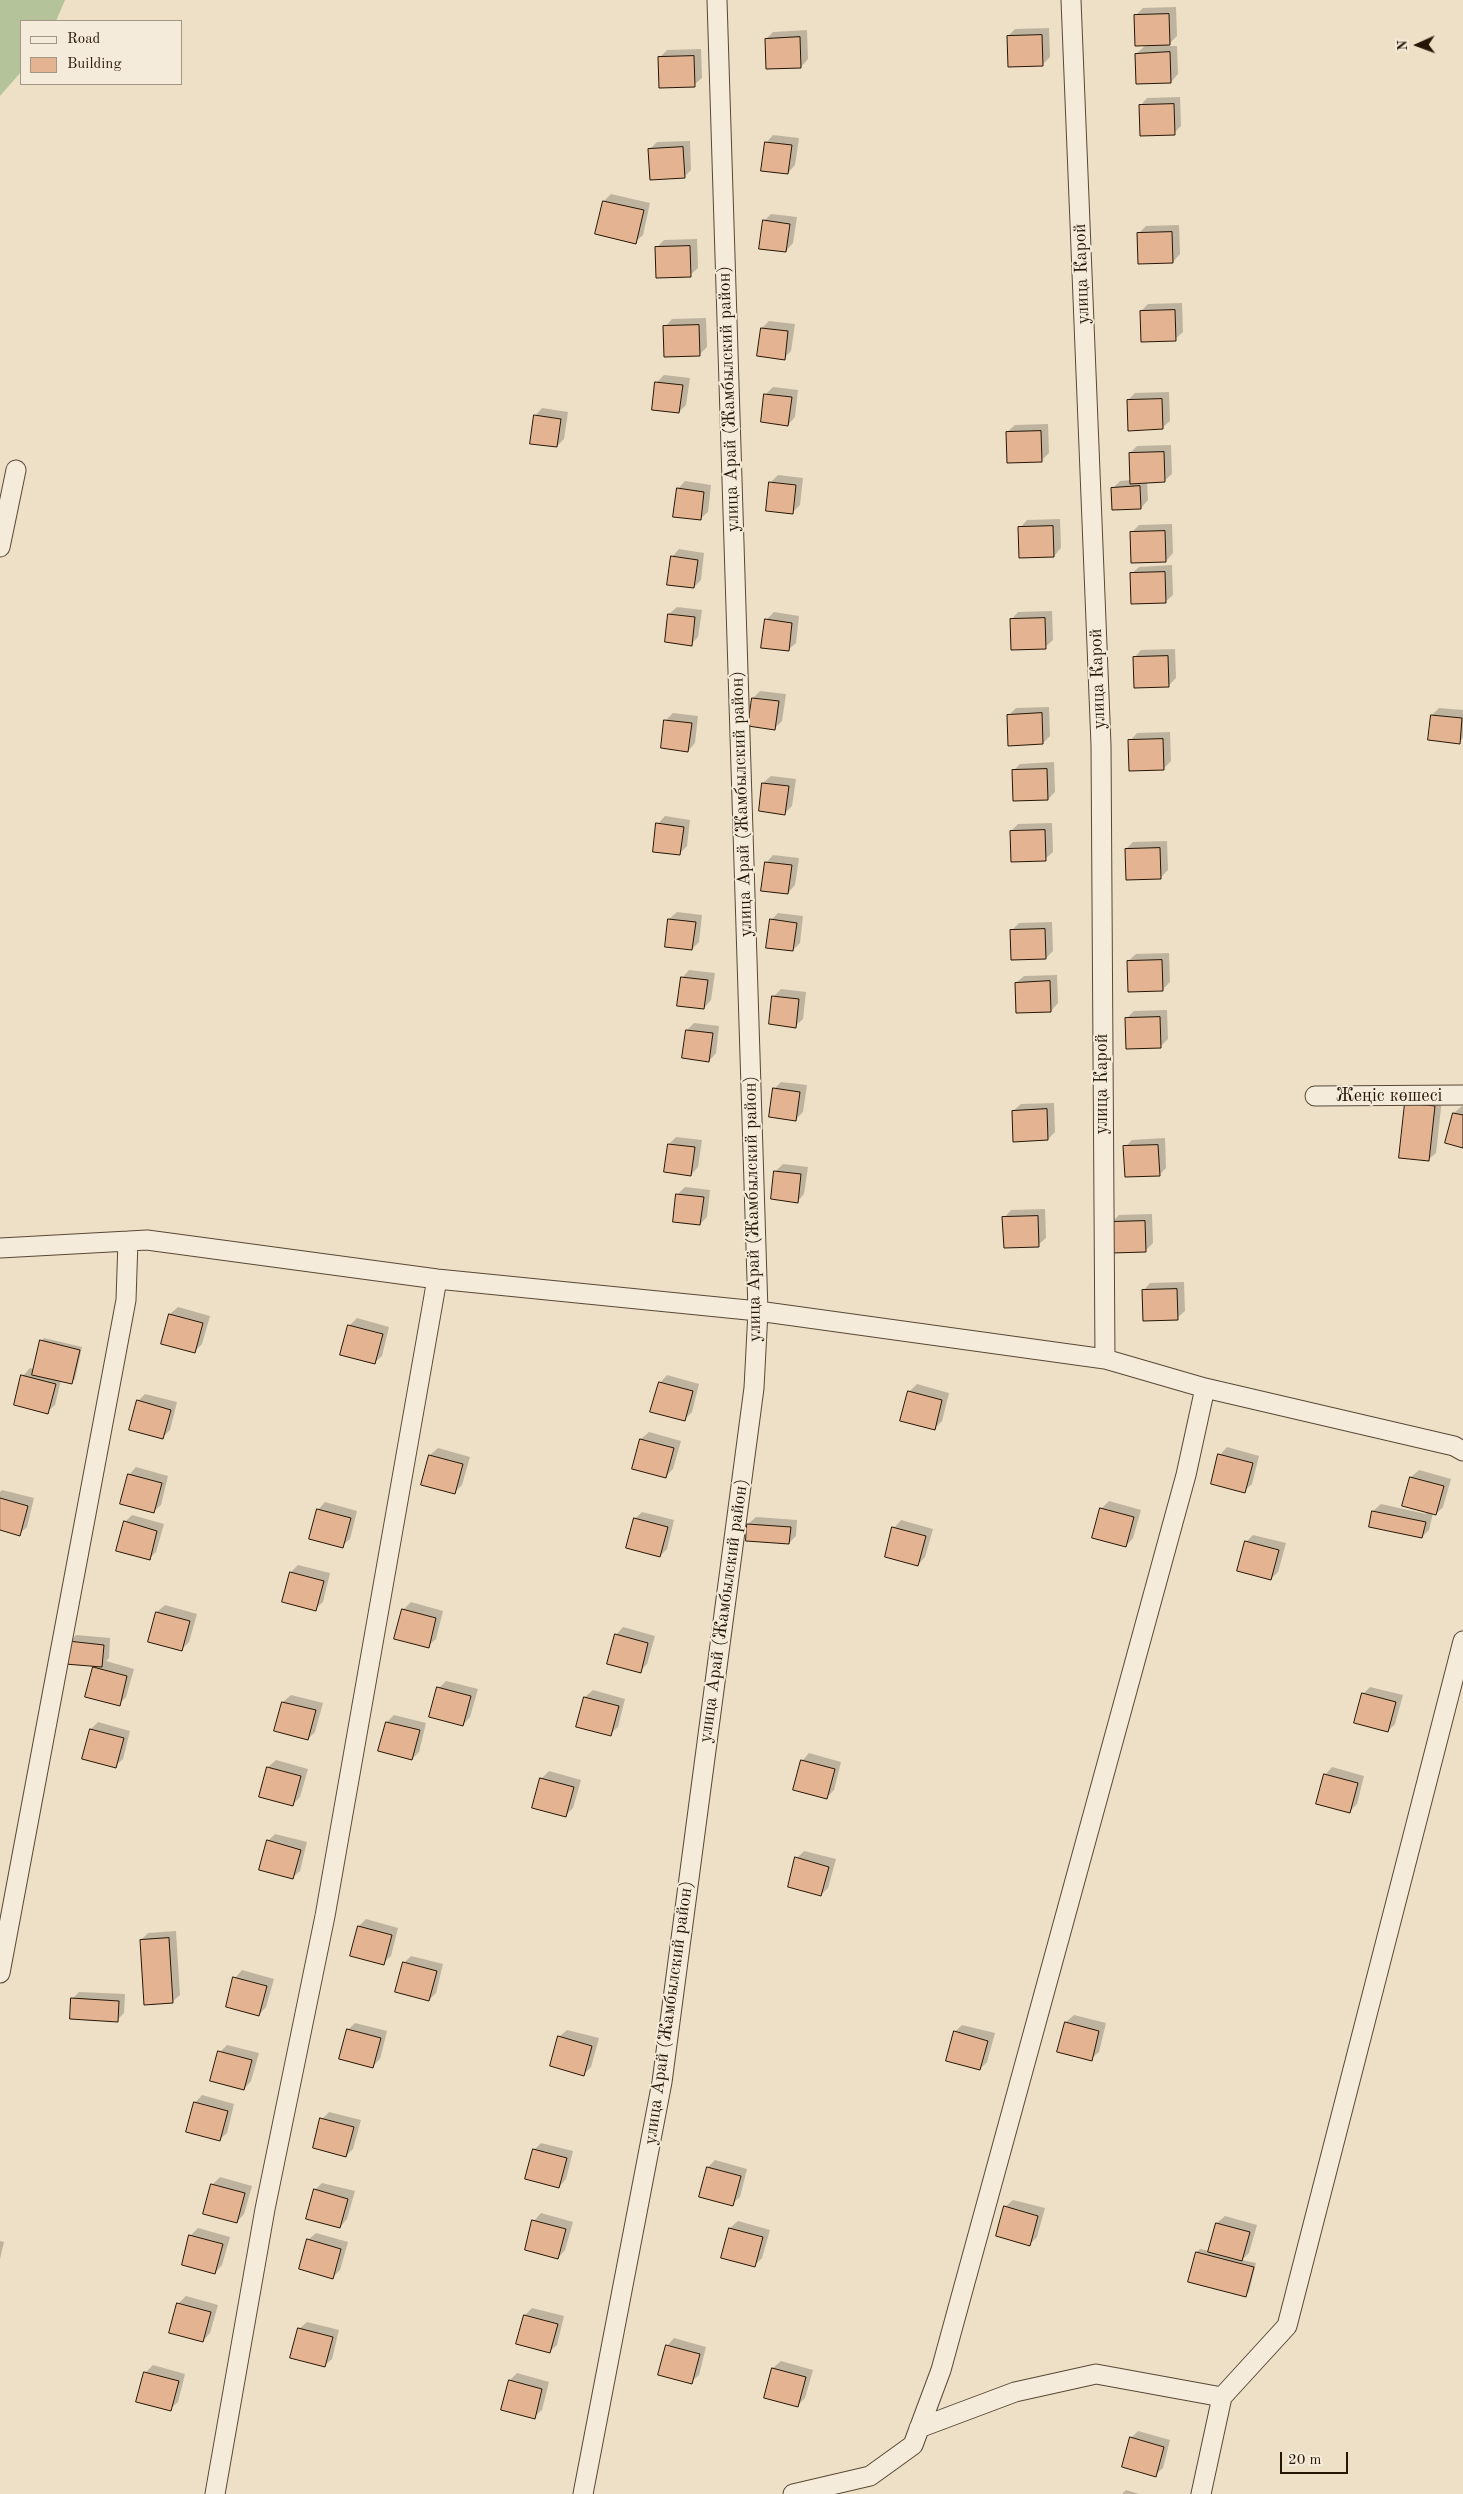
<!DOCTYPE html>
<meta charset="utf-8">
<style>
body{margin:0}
#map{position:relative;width:1463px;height:2494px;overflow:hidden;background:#eee0c6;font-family:"Old Standard TT",serif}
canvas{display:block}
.legend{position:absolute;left:20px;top:20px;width:162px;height:65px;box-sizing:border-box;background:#f4ebda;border:1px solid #a29685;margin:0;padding:6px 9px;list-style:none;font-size:15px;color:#261605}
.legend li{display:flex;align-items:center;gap:10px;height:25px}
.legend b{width:25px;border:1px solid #a29685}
.north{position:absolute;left:1393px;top:20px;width:50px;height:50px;-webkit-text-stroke:4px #f4ebda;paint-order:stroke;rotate:268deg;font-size:14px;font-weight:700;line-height:20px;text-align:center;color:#261605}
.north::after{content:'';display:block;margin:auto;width:18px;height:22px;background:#261605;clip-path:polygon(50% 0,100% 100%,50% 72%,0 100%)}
.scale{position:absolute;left:1280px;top:2452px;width:68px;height:22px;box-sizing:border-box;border:2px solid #261605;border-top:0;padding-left:6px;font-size:15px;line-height:18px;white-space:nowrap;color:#261605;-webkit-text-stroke:4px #f4ebda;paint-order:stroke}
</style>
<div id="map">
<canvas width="1463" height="2494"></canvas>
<ul class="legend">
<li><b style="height:6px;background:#f4ebda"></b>Road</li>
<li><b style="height:14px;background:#e4b492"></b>Building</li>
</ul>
<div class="north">N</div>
<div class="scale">20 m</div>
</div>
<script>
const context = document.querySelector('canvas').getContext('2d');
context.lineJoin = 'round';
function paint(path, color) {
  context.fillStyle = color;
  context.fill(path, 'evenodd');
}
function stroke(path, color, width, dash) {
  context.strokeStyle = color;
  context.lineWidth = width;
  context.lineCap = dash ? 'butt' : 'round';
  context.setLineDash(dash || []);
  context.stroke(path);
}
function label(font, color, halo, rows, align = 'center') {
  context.font = font + ' "Old Standard TT",serif';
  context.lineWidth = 4;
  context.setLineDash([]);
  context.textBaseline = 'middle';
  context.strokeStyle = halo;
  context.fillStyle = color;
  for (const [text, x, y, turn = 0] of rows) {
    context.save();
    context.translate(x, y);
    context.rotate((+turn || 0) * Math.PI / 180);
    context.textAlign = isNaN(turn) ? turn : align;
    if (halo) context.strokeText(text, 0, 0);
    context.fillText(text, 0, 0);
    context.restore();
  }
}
const green = new Path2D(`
 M0,0H65L56,21H21V72L0,96Z`);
const shadow = new Path2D(`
 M1176,7L1177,36L1167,46H1177L1178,74L1171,82L1136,54L1146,45L1135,16L1143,8Z
 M1049,28L1050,57L1043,64L1008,36L1015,29Z
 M807,30L808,59L801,67L766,39L773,32Z
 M701,49L702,78L694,85L660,57L667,50Z
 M1180,97L1181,126L1174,133L1140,106L1147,98Z
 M773,135L799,138L795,165L788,173L766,143Z
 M690,141L691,170L684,177L650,149L657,142Z
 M611,194L650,203L643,235L635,242L604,201Z
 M771,214L797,217L793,243L786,251L764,221Z
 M1179,225L1180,254L1173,262L1138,234L1146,226Z
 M697,239L698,268L690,275L656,248L664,240Z
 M1182,303L1183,332L1175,339L1141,311L1148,304Z
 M706,318L707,347L699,355L665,327L672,319Z
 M769,321L795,324L791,351L784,358L762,328Z
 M664,375L690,378L686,405L679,412L657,382Z
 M773,387L798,390L795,417L788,425L766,394Z
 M1169,392L1170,421L1162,428L1128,400L1135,393Z
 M542,408L568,412L564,439L557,446L535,416Z
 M1048,424L1049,453L1042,460L1007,432L1015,425Z
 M1171,445L1172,474L1164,481L1147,482L1148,500L1141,508L1113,488L1120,481L1131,480L1130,453L1137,446Z
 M778,475L803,478L800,505L792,513L770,483Z
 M685,481L711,485L708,512L700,519L678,489Z
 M1060,519L1061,548L1054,556L1020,528L1027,520Z
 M1172,524L1173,553L1166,561L1131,533L1139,525Z
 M679,549L704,553L701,580L694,587L672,557Z
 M1172,565L1173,595L1165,602L1131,574L1139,567Z
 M677,607L702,610L698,637L691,644L669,614Z
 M1052,611L1053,640L1045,647L1011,620L1018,612Z
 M774,612L799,616L796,643L788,650L766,620Z
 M1175,649L1176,678L1168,686L1134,658L1141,650Z
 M760,691L786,694L782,721L775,728L753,698Z
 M1049,707L1050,736L1043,743L1009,715L1016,708Z
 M1439,708L1463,710V738L1459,742L1432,715Z
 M673,713L698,716L695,743L688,751L666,720Z
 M1170,732L1171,761L1164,768L1130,741L1137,733Z
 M1054,762L1055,792L1048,799L1013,771L1020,764Z
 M771,776L796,779L792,806L785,813L763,783Z
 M665,816L690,820L687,846L679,854L658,824Z
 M1052,823L1053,852L1045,859L1011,831L1018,824Z
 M1167,841L1168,870L1161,877L1126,849L1133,842Z
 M773,855L799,858L795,885L788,893L766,863Z
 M677,912L702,915L699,942L692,949L669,919Z
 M778,913L803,916L800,943L793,950L771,920Z
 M1052,922L1053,951L1046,958L1012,930L1019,923Z
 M1169,953L1170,982L1163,989L1129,990L1128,961L1136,954Z
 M689,970L715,973L711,1000L704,1008L682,978Z
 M1057,975L1058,1003L1051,1011L1016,983L1024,976Z
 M781,989L806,992L803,1019L795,1026L774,996Z
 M1167,1010L1168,1039L1160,1047L1126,1019L1134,1011Z
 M694,1023L719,1026L716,1053L709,1061L687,1030Z
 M781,1082L807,1085L803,1112L796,1119L774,1089Z
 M1442,1099L1436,1153L1428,1160L1406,1103Z
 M1054,1103L1055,1132L1048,1139L1013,1111L1021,1104Z
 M1462,1106H1463V1146L1454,1113Z
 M676,1137L702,1140L698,1167L691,1175L669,1144Z
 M1165,1138L1166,1168L1159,1175L1125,1147L1132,1140Z
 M783,1164L808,1167L804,1194L797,1202L775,1172Z
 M685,1187L710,1190L707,1217L700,1224L678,1194Z
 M1045,1209L1046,1238L1038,1245L1004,1218L1011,1210Z
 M1152,1214L1153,1243L1146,1250L1111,1223L1119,1215Z
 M1184,1282L1185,1311L1177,1318L1143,1291L1150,1283Z
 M178,1307L210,1316L202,1344L195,1351L170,1314Z
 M357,1318L389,1327L382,1356L374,1363L349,1326Z
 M44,1338L82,1347L75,1379L71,1383L61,1380L55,1405L47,1412L23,1376L30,1368L34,1369L41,1341Z
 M667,1375L699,1384L692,1412L684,1420L660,1383Z
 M917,1384L949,1393L942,1421L934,1429L909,1392Z
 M145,1394L177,1402L170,1430L162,1438L138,1401Z
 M649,1432L681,1441L673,1469L666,1476L633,1468L641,1439Z
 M1227,1447L1259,1456L1252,1484L1244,1491L1220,1455Z
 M438,1448L470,1457L462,1485L455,1492L430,1455Z
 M136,1467L168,1476L161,1505L153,1512L129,1475Z
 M1419,1470L1451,1479L1443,1507L1436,1514L1433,1513L1429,1530L1422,1537L1373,1511L1381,1504L1426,1514V1512L1404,1506L1411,1477Z
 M2,1490L34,1498L27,1527L19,1534L0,1529V1492Z
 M1109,1501L1141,1510L1133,1538L1126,1546L1101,1509Z
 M325,1502L357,1511L350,1539L342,1546L318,1510Z
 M642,1512L674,1520L667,1549L660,1556L635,1519Z
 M132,1515L164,1524L156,1552L149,1559L125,1522Z
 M756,1517L797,1520L796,1536L789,1543L748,1524Z
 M901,1520L933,1529L925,1557L918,1565L894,1528Z
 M1253,1535L1286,1543L1278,1572L1271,1579L1246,1542Z
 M298,1565L330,1573L323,1602L315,1609L291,1572Z
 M411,1602L443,1611L436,1639L428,1646L403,1610Z
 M165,1605L197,1614L189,1642L182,1649L157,1612Z
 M623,1627L655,1636L647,1664L640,1671L616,1635Z
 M76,1635L110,1638L109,1658L106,1661L134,1669L126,1697L119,1704L94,1668L97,1665L69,1642Z
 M446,1681L478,1689L470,1717L463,1725L439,1688Z
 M1370,1687L1403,1695L1395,1724L1388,1731L1363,1694Z
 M593,1690L625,1699L618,1727L610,1734L585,1697Z
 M291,1695L323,1703L315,1732L308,1739L276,1731L283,1702Z
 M394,1715L426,1723L419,1752L412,1759L379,1751L387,1722Z
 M98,1722L130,1731L123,1759L115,1766L91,1729Z
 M809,1753L841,1762L834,1790L827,1797L802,1761Z
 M276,1760L308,1769L300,1797L293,1804L268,1767Z
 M1332,1767L1364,1776L1357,1804L1349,1812L1325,1775Z
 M549,1771L581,1780L573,1808L566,1815L541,1779Z
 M275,1834L307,1842L300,1871L292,1878L268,1841Z
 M804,1851L836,1859L828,1888L821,1895L797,1858Z
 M366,1919L398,1928L391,1956L383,1963L359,1926Z
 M176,1931L180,1995L172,2002L141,1940L148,1933Z
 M411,1956L443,1964L436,1993L429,2000L404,1963Z
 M242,1970L274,1979L266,2007L259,2015L235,1978Z
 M79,1992L125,1994L124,2013L117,2020L72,1999Z
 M1074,2015L1106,2023L1099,2052L1091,2059L1059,2051L1066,2022Z
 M355,2023L387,2031L380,2059L372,2067L348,2030Z
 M962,2025L995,2033L987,2062L980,2069L955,2032Z
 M567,2030L599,2038L591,2067L584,2074L559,2037Z
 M227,2045L259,2053L251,2081L244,2089L220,2052Z
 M202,2095L234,2104L227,2133L219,2140L195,2103Z
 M329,2112L361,2120L353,2149L346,2156L322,2119Z
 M541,2143L573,2151L566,2179L559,2187L534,2150Z
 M715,2160L747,2169L740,2197L732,2204L708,2167Z
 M220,2177L252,2186L244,2214L237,2222L212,2185Z
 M322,2183L355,2191L347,2219L340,2227L315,2190Z
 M1013,2200L1045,2208L1037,2237L1030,2244L1005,2207Z
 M541,2213L573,2222L565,2250L558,2258L534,2221Z
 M1225,2216L1257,2225L1249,2253L1242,2260L1256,2263L1249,2292L1245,2295L1197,2252L1200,2249L1210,2251L1217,2223Z
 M738,2221L770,2230L762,2258L755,2265L730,2228Z
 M198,2228L230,2237L222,2265L215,2273L191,2235Z
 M316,2233L348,2242L340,2270L333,2277L308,2240Z
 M0,2241L4,2242L0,2259Z
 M186,2296L218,2305L210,2333L203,2341L178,2304Z
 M532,2308L564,2316L557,2345L549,2352L517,2344L525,2315Z
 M307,2322L339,2330L332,2359L324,2366L299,2329Z
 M674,2338L706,2347L699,2375L691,2382L667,2346Z
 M781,2361L813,2370L805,2398L798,2405L766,2397L773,2368Z
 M153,2365L185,2374L178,2402L170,2409L145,2373Z
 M517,2373L549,2382L542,2410L534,2417L510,2380Z
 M1138,2431L1170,2440L1163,2468L1155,2475L1131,2438Z
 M1126,2490L1139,2494H1122Z`);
const building = new Path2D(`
 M1169,14L1170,45L1135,46L1134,15Z
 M1042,35L1043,66L1008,67L1007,36Z
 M800,37L801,68L766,69L765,39Z
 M1170,52L1171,83L1136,84L1135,54Z
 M694,56L695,87L659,88L658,57Z
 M1174,104L1175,135L1140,136L1139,105Z
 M765,142L792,145L788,174L761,171Z
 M683,147L685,178L650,180L648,149Z
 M603,201L644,210L636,244L595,234Z
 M763,220L790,224L786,252L759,249Z
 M1172,232L1173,263L1138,264L1137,233Z
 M690,246L691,277L656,278L655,247Z
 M1175,310L1176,341L1141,342L1140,311Z
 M699,325L700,356L664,357L663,326Z
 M761,328L788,331L785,360L757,356Z
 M655,382L683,385L679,413L652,410Z
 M764,394L792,397L788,426L761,422Z
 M1162,399L1163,429L1128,431L1127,400Z
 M534,415L561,419L557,447L530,444Z
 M1041,431L1042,462L1007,463L1006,432Z
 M1164,452L1165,482L1130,484L1129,453Z
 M769,482L796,485L793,514L766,511Z
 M1140,486L1141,509L1112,510L1111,488Z
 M677,488L704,492L701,520L673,517Z
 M1053,526L1054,557L1019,558L1018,527Z
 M1165,531L1166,562L1131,563L1130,532Z
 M671,556L698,560L694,588L667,585Z
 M1165,572L1166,603L1131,604L1130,573Z
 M668,614L695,617L692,646L665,642Z
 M1045,618L1046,649L1011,650L1010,619Z
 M765,619L792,623L789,651L761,648Z
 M1168,656L1169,687L1134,688L1133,657Z
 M752,698L779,701L775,730L748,726Z
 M1042,713L1043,744L1008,746L1007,715Z
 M1431,715L1462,718L1460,744L1428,740Z
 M664,720L692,723L688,752L661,748Z
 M1163,739L1164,770L1129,771L1128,740Z
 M1047,769L1048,800L1013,801L1012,770Z
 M762,783L789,786L785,815L759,811Z
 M656,823L684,827L680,855L653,852Z
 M1045,830L1046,861L1011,862L1010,831Z
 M1160,848L1161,879L1126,880L1125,849Z
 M765,862L792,865L788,894L761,891Z
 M668,919L696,922L692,950L665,947Z
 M770,919L797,923L793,951L766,948Z
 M1045,929L1046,959L1011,960L1010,930Z
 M1162,960L1163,991L1128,992L1127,961Z
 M681,977L708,980L704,1009L677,1006Z
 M1050,981L1051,1012L1016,1013L1015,983Z
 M772,996L799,999L796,1028L769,1024Z
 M1160,1017L1161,1048L1126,1049L1125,1018Z
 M686,1030L713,1033L709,1062L682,1058Z
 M773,1088L800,1092L796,1121L769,1117Z
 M1405,1103L1435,1106L1429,1161L1399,1158Z
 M1047,1109L1048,1140L1013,1142L1012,1111Z
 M1453,1113L1463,1115V1148L1445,1143Z
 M668,1144L695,1147L691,1176L664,1172Z
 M1158,1145L1160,1176L1125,1177L1123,1146Z
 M774,1171L801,1174L798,1203L771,1199Z
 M676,1194L704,1197L700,1225L673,1222Z
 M1038,1216L1039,1247L1004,1248L1002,1217Z
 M1145,1221L1146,1252L1111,1253L1110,1222Z
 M1177,1289L1178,1320L1143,1321L1142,1290Z
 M169,1314L203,1323L195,1353L161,1344Z
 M348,1325L383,1334L375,1364L340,1355Z
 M40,1340L80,1350L72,1384L32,1375Z
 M21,1375L56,1384L48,1414L14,1405Z
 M659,1382L693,1391L685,1421L650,1412Z
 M908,1391L942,1400L935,1430L900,1421Z
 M137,1400L171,1410L163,1439L129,1430Z
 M640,1439L674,1448L666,1478L632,1469Z
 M1218,1454L1253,1463L1245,1493L1211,1484Z
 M429,1455L463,1464L455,1494L421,1485Z
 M128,1474L162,1483L154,1513L120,1504Z
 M1410,1477L1444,1486L1436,1515L1402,1506Z
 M0,1498L28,1506L20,1536L0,1530Z
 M1100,1508L1134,1517L1126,1547L1092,1538Z
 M317,1509L351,1518L343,1548L309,1539Z
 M1372,1511L1426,1522L1422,1538L1369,1527Z
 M634,1518L668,1527L660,1557L626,1548Z
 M124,1521L157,1531L150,1560L116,1551Z
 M747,1524L791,1527L789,1544L746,1541Z
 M892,1527L926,1536L918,1566L885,1557Z
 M1245,1541L1279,1550L1271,1580L1237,1571Z
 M290,1572L324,1581L316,1611L282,1602Z
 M402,1609L436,1618L429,1648L394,1639Z
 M156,1612L190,1621L182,1651L148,1642Z
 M615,1634L648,1643L641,1673L607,1664Z
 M68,1641L104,1645L102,1667L65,1664Z
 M93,1667L127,1676L120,1706L85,1697Z
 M437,1687L471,1696L463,1726L429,1717Z
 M1362,1693L1396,1702L1388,1732L1354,1723Z
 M584,1697L619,1706L611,1736L576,1727Z
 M282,1702L316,1710L308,1740L274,1731Z
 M386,1722L420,1730L412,1760L378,1751Z
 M90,1729L124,1738L116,1768L82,1759Z
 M801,1760L835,1769L827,1799L793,1790Z
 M267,1767L301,1776L293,1806L259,1797Z
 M1324,1774L1358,1783L1350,1813L1316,1804Z
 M540,1778L574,1787L566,1817L532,1808Z
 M267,1840L301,1850L293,1879L259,1870Z
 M795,1857L829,1867L821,1896L788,1887Z
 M358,1926L392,1935L384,1965L350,1956Z
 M169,1938L173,2003L144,2005L140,1940Z
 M403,1962L437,1971L429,2001L395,1992Z
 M233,1977L267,1986L259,2016L226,2007Z
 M71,1998L119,2001L118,2022L70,2019Z
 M1065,2022L1099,2031L1092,2061L1057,2052Z
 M347,2029L381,2038L373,2068L339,2059Z
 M954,2031L988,2041L980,2070L946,2061Z
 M558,2036L592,2046L584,2076L550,2066Z
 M218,2051L252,2060L244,2090L210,2081Z
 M194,2102L228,2111L220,2141L186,2132Z
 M320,2118L354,2127L346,2157L313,2148Z
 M533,2149L567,2158L559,2188L525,2179Z
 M707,2167L741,2176L733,2206L699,2197Z
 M211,2184L245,2193L237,2223L203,2214Z
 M314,2189L348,2199L340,2228L306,2219Z
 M1004,2206L1038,2216L1030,2246L996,2236Z
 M532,2220L566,2229L558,2259L525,2250Z
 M1216,2223L1250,2232L1242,2261L1208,2252Z
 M729,2228L763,2237L755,2267L721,2258Z
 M189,2235L223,2244L215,2274L182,2265Z
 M307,2239L341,2249L333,2279L299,2269Z
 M1196,2252L1254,2267L1246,2297L1188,2282Z
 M177,2303L211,2312L203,2342L169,2333Z
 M524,2315L558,2324L550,2353L516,2344Z
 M298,2328L333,2337L325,2367L290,2358Z
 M666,2345L700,2354L692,2384L658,2375Z
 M772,2368L806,2377L798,2407L764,2398Z
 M144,2372L179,2381L171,2411L136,2402Z
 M509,2380L542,2389L535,2419L501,2410Z
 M1130,2437L1164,2447L1156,2477L1122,2467Z`);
const street = new Path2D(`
 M1071,0L1101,745L1105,1359
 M0,547L16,470
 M1315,1096L1463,1095
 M0,1248L147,1240L437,1279L758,1311L1105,1359L1205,1388L1454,1446L1463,1451
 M0,1973L126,1300L128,1241
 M919,2428L1015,2392L1096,2374L1222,2397
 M215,2494L265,2209L325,1916L437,1279
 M583,2494L662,2082L754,1388L758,1311L717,0
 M793,2494L870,2476L913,2445L941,2370L1186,1475L1205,1388
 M1201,2494L1222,2397L1287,2326L1463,1641`);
const streetNames = [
 ["улица Карой",1082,274,-92],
 ["улица Арай (Жамбылский район)",729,399,-92],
 ["улица Карой",1098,679,-92],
 ["улица Арай (Жамбылский район)",742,804,-92],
 ["улица Карой",1102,1084,-90],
 ["Жеңіс көшесі",1389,1096],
 ["улица Арай (Жамбылский район)",753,1209,-91],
 ["улица Арай (Жамбылский район)",724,1611,-82],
 ["улица Арай (Жамбылский район)",669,2013,-82]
];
paint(green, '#b4c399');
paint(shadow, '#0003');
paint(building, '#e4b492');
stroke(building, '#261605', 1);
stroke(street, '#584835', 21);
stroke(street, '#f4ebda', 19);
label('18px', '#261605', '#f4ebda', streetNames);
</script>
